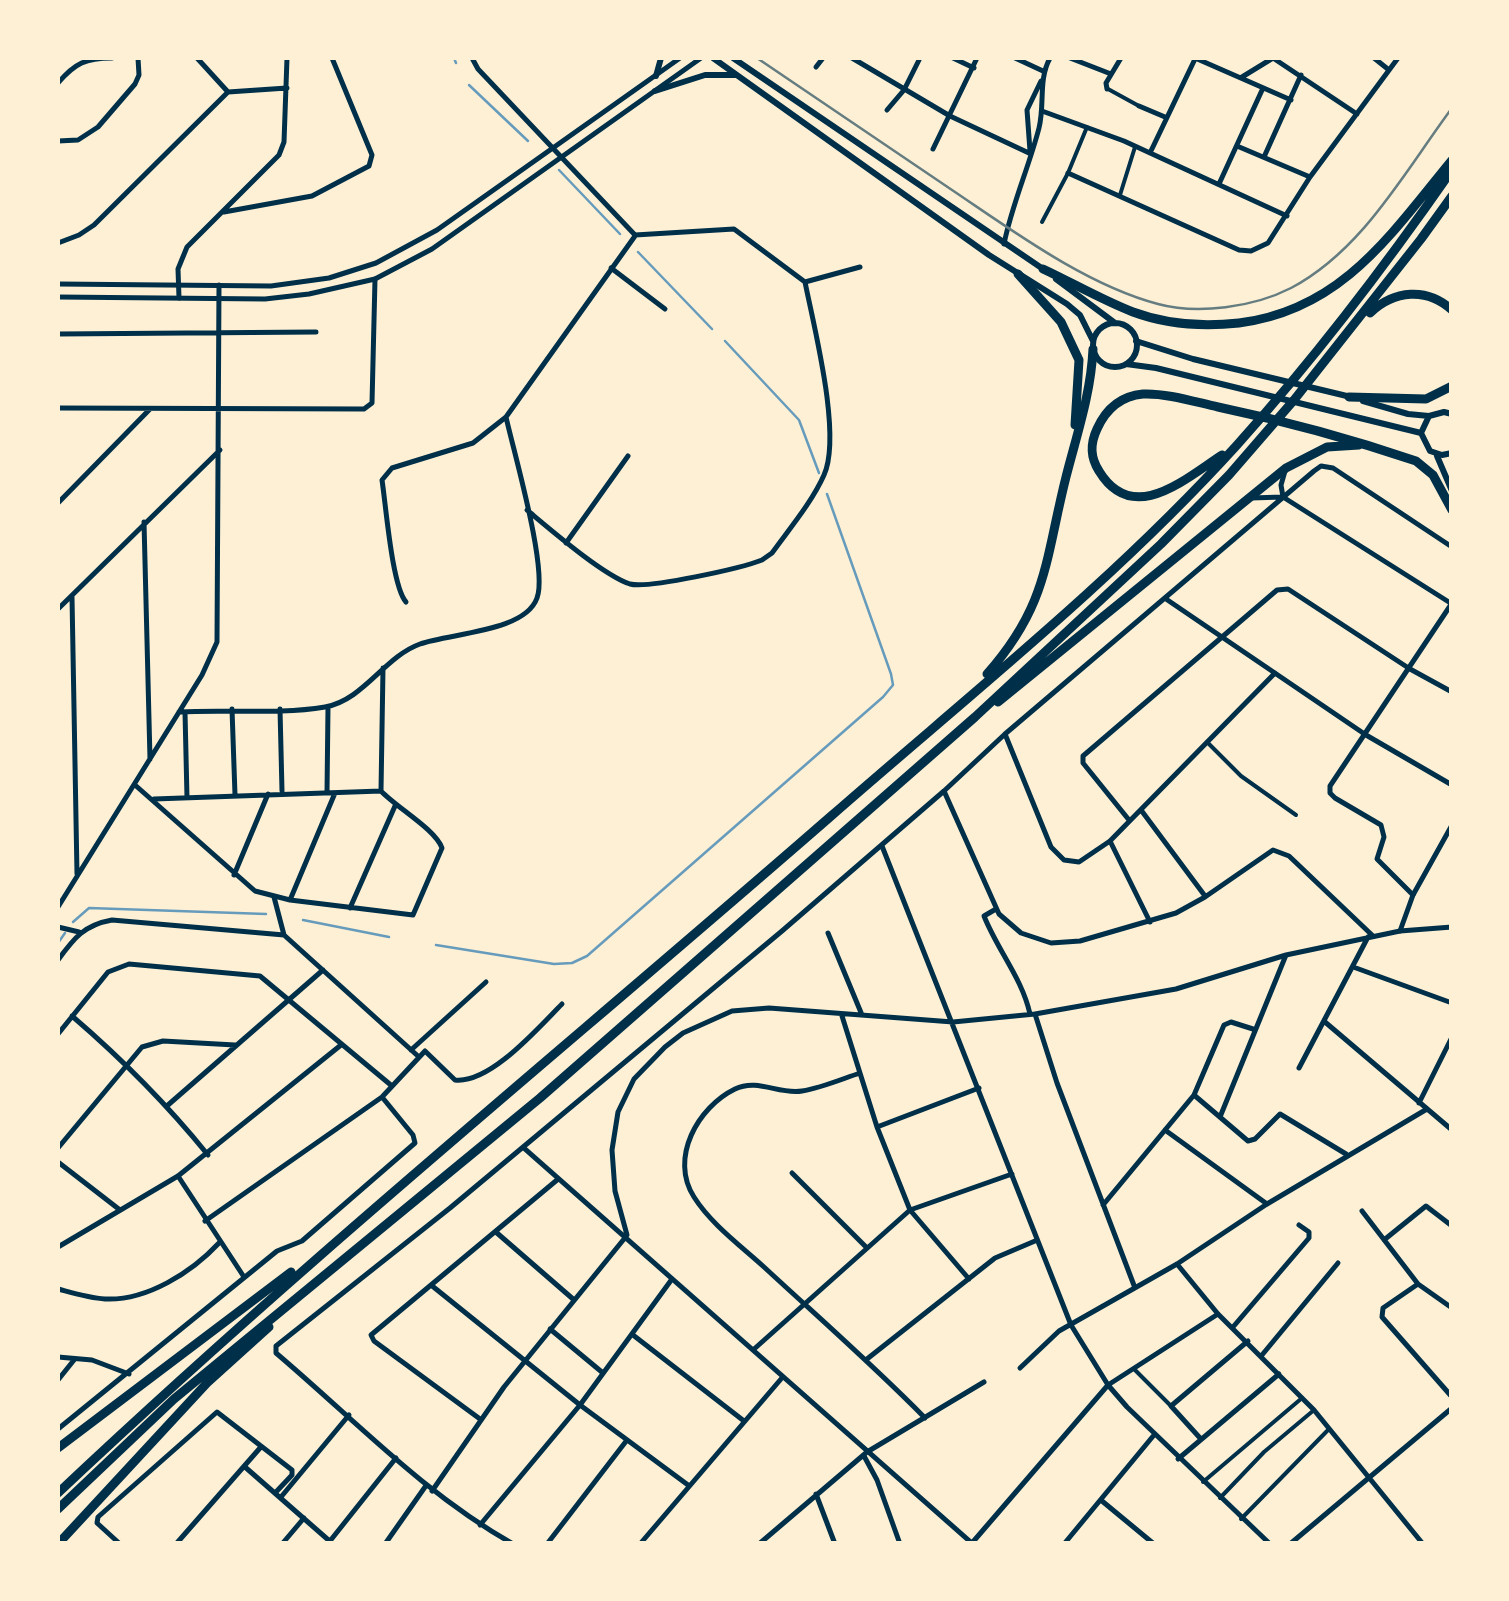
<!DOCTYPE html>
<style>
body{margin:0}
#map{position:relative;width:1509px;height:1601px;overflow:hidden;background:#fdf0d5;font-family:"Times New Roman",serif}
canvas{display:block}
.frame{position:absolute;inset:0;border:60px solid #fdf0d5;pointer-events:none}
</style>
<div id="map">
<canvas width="1509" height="1601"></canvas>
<div class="frame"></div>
</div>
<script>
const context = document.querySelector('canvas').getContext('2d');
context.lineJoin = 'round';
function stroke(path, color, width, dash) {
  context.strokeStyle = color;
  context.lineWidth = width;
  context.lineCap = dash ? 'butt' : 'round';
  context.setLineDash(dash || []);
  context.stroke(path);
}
const stream = new Path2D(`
 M454,58L456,63
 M469,85L528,141
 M559,170L620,234
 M638,252L712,329
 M725,341L799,420L819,473
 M303,920L389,937
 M73,922L89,908L266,914
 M58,943L65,933
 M436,945L554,964L572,963L587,956L883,697L893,685L891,674L827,494`);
const pedestrian = new Path2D(`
 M1108,89L1139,106
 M1120,195L1135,147
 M1042,222L1068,173L1087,127
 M1207,742L1241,776L1296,815
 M1134,1369L1171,1406
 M1203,1482L1302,1398
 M1220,1498L1264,1452L1314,1410
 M1241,1519L1328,1430`);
const minor = new Path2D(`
 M197,58L228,92
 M472,58L478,69L635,235
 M852,58L950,116L1031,154
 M953,58L974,68
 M1015,58L1043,71
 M1070,58L1111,74
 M1195,58L1291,100
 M1374,58L1389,70
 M816,67L823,58
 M1242,77L1273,58L1357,114
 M58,83C75,63 86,58 112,58
 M1107,89L1106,83L1121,58
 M1139,106L1165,117
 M887,110L904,90L920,58
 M1042,111L1124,141L1287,216
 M58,141L78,140L98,127L135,84L139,75L138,58
 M1237,146L1310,177
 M933,149L977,58
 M1030,151L1027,110L1041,81
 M1150,153L1195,59
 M1264,157L1301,75
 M1068,173L1239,250L1251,251L1268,243L1310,177L1398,58
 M1219,184L1263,88
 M224,212L312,196L369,166L372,155L332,58
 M58,243L79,235L94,225L228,92L287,88
 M1004,244C1012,204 1029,167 1039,128C1045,104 1038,80 1050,58
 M611,268L665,309
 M805,282L860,267
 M179,298L178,269L187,247L279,155L284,142L287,58
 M58,334L316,332
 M58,408L364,409L372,403L375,279
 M1283,497L1281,485L1285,471
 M1251,498L1283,497L1452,604
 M58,503L150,409
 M527,510C551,530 603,575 630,584C648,589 742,568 762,560L772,553C790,528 812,502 824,475C842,435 814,327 805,282L734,229L635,235
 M144,522L150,759
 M566,543L628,456
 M72,597L77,874
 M1166,599L1366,735L1452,785
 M406,602C392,586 386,506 382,480L392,468L473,443L506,417L635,236
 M58,609L220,450
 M232,709L235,795
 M280,709L282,791
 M179,712C227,709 278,715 325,707C364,700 384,657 420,644C451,633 525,632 537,598C548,569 514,453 506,417
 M185,712L187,798
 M1005,734L1051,847L1064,860L1079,862L1110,841L1275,673
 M135,785L255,891L290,900L413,915L442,848C435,829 397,808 381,791L383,668
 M944,791L999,914L1021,933L1051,943L1080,941L1176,913L1205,897L1273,850L1289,856L1373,936
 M327,793L328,707
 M154,799L381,791
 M1141,810L1205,896
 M1129,820L1083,763V756L1277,590L1288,589L1410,669L1452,692
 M1110,841L1150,922
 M882,846L1071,1325L1108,1385L1127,1407L1270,1544
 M234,875L268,794
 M1413,895L1377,859L1384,837L1381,825L1335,798L1330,793V786L1452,603
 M274,897L284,935L419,1057
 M290,900L335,793
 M58,907L202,675L217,642L219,285
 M350,908L395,806
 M996,909L984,916C998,951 1022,978 1030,1014
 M58,927L79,932
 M828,933L862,1015
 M58,960C74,938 84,925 112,920L284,935
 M1356,968L1452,1003
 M1035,1014L1057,1083L1135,1288
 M72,1016C122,1059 166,1103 208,1155
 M842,1016L877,1127L910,1210L969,1279
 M1325,1022L1452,1130
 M58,1034L108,972L129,964L260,976L392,1086
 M411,1050L486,982
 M1299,1068L1368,937
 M860,1073C842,1079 821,1088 802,1091C779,1095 758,1078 735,1089C698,1107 669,1158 694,1197C711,1224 741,1246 764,1267C818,1317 873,1365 925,1418
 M1194,1095L1248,1141L1255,1139L1280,1114L1346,1154
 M1419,1103L1452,1037
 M168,1105L323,970
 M1220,1117L1286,955
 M877,1127L979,1088
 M1165,1130L1267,1204
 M58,1148L142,1047L163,1041L235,1045
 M524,1148L973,1544
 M58,1162L120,1210
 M792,1173L866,1247
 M178,1176L244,1277
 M1103,1205L1194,1095L1224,1025L1231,1022L1253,1029
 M1362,1211L1418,1284L1452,1308
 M205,1221L382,1097L425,1051L455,1080C490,1084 538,1028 562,1004
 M497,1233L573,1299
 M624,1239L627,1235L615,1191L612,1150L618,1112L634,1079L665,1047L683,1033L732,1011L769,1008L953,1022L1035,1014L1176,989L1286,955L1400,931
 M1384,1240L1426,1206L1452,1226
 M58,1247L178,1176L341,1045
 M1177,1264L1218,1314L1314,1410L1423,1544
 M1418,1284L1383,1308L1382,1317L1452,1397
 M431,1285L580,1405L688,1485
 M58,1289C73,1293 89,1298 105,1299C147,1301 192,1272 219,1243
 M1233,1327L1309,1238V1232L1299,1225
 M550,1329L603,1373
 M633,1335L744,1421
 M753,1350L910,1210L1012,1174
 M1262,1355L1338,1263
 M58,1357L92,1360L129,1374
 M867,1359L995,1258L1035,1241
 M1020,1368L1059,1331L1177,1264L1267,1204L1427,1109
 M58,1380L74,1360
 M480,1419L374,1341L371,1335L557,1180
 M58,1429L277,1251L302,1241L415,1143L413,1135L382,1097
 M1200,1438L1171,1406L1248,1341
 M864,1456L877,1480L900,1544
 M1178,1459L1279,1374
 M245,1467L333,1544
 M432,1491L504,1387L624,1239
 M816,1494L835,1544
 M281,1497L349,1415
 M1102,1501L1154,1544
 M480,1525L580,1405L672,1279
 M330,1541L396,1458
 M972,1543L1108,1385L1218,1314
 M120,1544L97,1523L98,1517L217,1412L292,1470V1475L276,1492
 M176,1544L260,1448
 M282,1544L304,1518
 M385,1544L425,1487
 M513,1544C423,1493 355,1420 276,1353V1346L450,1208L782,931L944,791L1005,734L1314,471L1321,466L1333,468L1452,547
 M547,1544L627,1440
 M640,1544L781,1379
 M759,1544L867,1452L984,1382
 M1064,1544L1154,1435
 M1290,1544L1452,1408`);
const tertiary = new Path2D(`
 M58,284L271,286L329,278L376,263L437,230L680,58
 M58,297L265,299L309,294L375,279L432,249L701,58
 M1452,825L1413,895L1400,931L1452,927`);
const secondary = new Path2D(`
 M713,58L989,255L1067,304L1080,315L1093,341
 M733,58L1046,271
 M656,76L661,58
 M655,91L705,75H736
 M1056,279L1115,323
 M1093 345a22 22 0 1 1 44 0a22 22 0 1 1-44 0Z
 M1136,341L1193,359L1351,397
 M1126,364L1156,368L1421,433
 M1363,401L1408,414L1429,416
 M1452,414L1444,412L1429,416L1421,433L1430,451L1442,455L1452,453
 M1437,456L1452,491`);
const motorway = new Path2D(`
 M1043,269C1073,283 1102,300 1133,312C1168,325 1203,327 1239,323C1342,310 1391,234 1452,160
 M1018,274L1061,322L1079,360L1075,425
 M1370,313C1394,290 1427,287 1452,310
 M1349,397L1426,399L1452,386
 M1222,455C1186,478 1133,527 1099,471C1090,457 1090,444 1097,429C1106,409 1121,396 1143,394C1167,393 1195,402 1218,407C1285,421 1351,439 1416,461L1433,475L1452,510
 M987,674C1048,605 1045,560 1066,477C1077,434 1091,393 1093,349
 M998,702L1286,468L1327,447L1359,445
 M58,1448L291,1272
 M58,1493C307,1258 572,1042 830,817C968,696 1114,581 1237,445C1315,358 1386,265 1452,170
 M58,1509L174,1399L540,1098L975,717L1161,544L1229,475L1294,400L1421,239L1452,196
 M58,1544L207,1383L269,1327`);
const tram = new Path2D(`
 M757,58C822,102 887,146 952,190C1013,231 1086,285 1158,304C1198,315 1254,307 1291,288C1363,250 1405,171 1452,108`);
stroke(stream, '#669bbc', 2.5);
stroke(pedestrian, '#003049', 4);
stroke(minor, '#003049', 5);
stroke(tertiary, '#003049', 5);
stroke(secondary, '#003049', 6);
stroke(motorway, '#003049', 9);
stroke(tram, '#657d81', 2.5);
</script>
